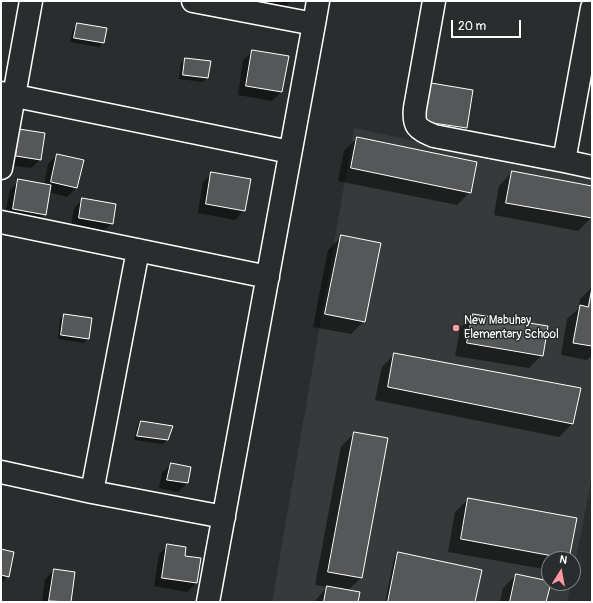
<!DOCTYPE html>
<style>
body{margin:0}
#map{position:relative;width:593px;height:603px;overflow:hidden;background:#2a2d2e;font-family:Pangolin,sans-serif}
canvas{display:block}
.frame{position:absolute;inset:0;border:2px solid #fff;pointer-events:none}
.north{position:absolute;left:541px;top:551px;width:40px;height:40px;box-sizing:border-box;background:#2a2d2e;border:1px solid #7f8182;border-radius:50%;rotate:11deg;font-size:11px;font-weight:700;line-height:16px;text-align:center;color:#fff}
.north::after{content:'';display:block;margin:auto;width:14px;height:18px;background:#ff9aa2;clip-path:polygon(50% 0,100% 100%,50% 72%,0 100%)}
.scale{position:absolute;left:451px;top:20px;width:70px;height:18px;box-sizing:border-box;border:2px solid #fff;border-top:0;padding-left:5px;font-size:12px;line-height:14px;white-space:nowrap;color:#fff;-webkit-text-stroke:3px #2a2d2e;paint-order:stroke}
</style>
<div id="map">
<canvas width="593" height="603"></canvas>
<div class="frame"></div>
<div class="north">N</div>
<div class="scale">20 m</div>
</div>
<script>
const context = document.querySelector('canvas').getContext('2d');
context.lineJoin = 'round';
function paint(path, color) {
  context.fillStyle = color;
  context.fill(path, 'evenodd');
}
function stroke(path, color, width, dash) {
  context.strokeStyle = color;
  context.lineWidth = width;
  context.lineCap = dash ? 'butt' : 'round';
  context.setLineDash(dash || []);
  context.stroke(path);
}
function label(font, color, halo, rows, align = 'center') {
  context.font = font + ' Pangolin,sans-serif';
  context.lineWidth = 3;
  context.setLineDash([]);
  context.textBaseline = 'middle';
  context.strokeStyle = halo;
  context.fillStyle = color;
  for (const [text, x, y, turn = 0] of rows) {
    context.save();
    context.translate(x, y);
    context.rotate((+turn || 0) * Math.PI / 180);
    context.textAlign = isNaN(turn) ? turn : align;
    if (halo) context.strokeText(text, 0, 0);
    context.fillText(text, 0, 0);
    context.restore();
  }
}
const built = new Path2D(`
 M354,128L592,179V477L573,573V559H549V583H571L567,602H272Z`);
const shadow = new Path2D(`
 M257,1H291L281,11L256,7Z
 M77,24L103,42L99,47L70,42L73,29Z
 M253,51L288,57L281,92L272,101L238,95L243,60Z
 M186,59L209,62L207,78L203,82L179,79L181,63Z
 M425,83L466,127L457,136L411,129Z
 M20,130L41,159L31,168L7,165L11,139Z
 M357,138L470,192L457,205L338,181L344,151Z
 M57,155L76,188L67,197L49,192L45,214L36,223L4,218L10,190L19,181L44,185L48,164Z
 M512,172L592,187L591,218L578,231L494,215L499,186Z
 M212,173L244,210L235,220L198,213L203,182Z
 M83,199L112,223L103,232L71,227L74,208Z
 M341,237L364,321L351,334L313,327L328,250Z
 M592,287V355L587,360L561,355L567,319L578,309L580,299Z
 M65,315L89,338L84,343L58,339L60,319Z
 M473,315L542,355L529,368L455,356L460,328Z
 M395,354L572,424L559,437L375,400L382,367Z
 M141,422L167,439L163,444L134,440L137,426Z
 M355,433L361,578L347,591L357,602H314L327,587L315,585L341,446Z
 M171,464L187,483L178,492L159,488L162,473Z
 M468,499L569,558L549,559V570L448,552L455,512Z
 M168,545L184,556L196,583L187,592L154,586L159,554Z
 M1,550L8,576L1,583Z
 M398,554L474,602H385L394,558Z
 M54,570L74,573L70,602H42L45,579Z
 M516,575L549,582L545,602H500L503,588Z`);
const building = new Path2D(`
 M77,23L107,28L104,43L74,38Z
 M252,50L289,56L282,92L246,86Z
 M185,58L211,61L208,78L183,75Z
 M425,82L473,90L467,128L419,121Z
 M19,129L45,133L41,160L16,156Z
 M357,137L477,162L471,193L351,168Z
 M57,154L84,160L77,188L51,182Z
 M512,171L592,186V218L506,203Z
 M211,172L251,179L245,211L206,204Z
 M18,179L51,185L46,215L13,209Z
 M82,198L116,204L113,224L79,218Z
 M341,235L381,243L365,322L325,314Z
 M592,288V346L573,343L580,305L588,307Z
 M64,314L92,318L89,339L61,335Z
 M473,314L548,326L543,356L467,343Z
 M394,353L581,388L573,424L388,387Z
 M141,421L173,426L168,440L137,436Z
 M354,432L388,438L362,578L328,572Z
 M171,463L191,467L188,483L167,480Z
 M468,498L577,518L569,559L461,539Z
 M167,544L186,547L185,556L201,558L197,583L162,578Z
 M1,549L14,552L9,577L1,575Z
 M398,552L482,570L475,602H388Z
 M54,569L75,572L71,602L49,601Z
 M516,574L549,581V583H551L546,602H510Z
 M327,586L360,592L358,602H324Z`);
const street = new Path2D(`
 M193,1L314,24L208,602
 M434,1L415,108C413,126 417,129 434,136L564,161L592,167
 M314,24L318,1
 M1,93L290,152
 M564,161L592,8
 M1,168L31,1
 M1,222L268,277
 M1,472L92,492L224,517
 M92,492L138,250`);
const markers = [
 [456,328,4,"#ff9aa2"]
];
const poiNames = [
 ["New Mabuhay",464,321],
 ["Elementary School",464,335]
];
paint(built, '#373a3b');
paint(shadow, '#0007');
paint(building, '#555758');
stroke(building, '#fff', 1);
stroke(street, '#fff', 25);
stroke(street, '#2a2d2e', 22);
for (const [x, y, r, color] of markers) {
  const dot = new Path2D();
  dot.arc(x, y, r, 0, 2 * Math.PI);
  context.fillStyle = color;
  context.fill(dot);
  stroke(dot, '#2a2d2e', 1.5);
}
label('12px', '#fff', '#2a2d2e', poiNames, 'left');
</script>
